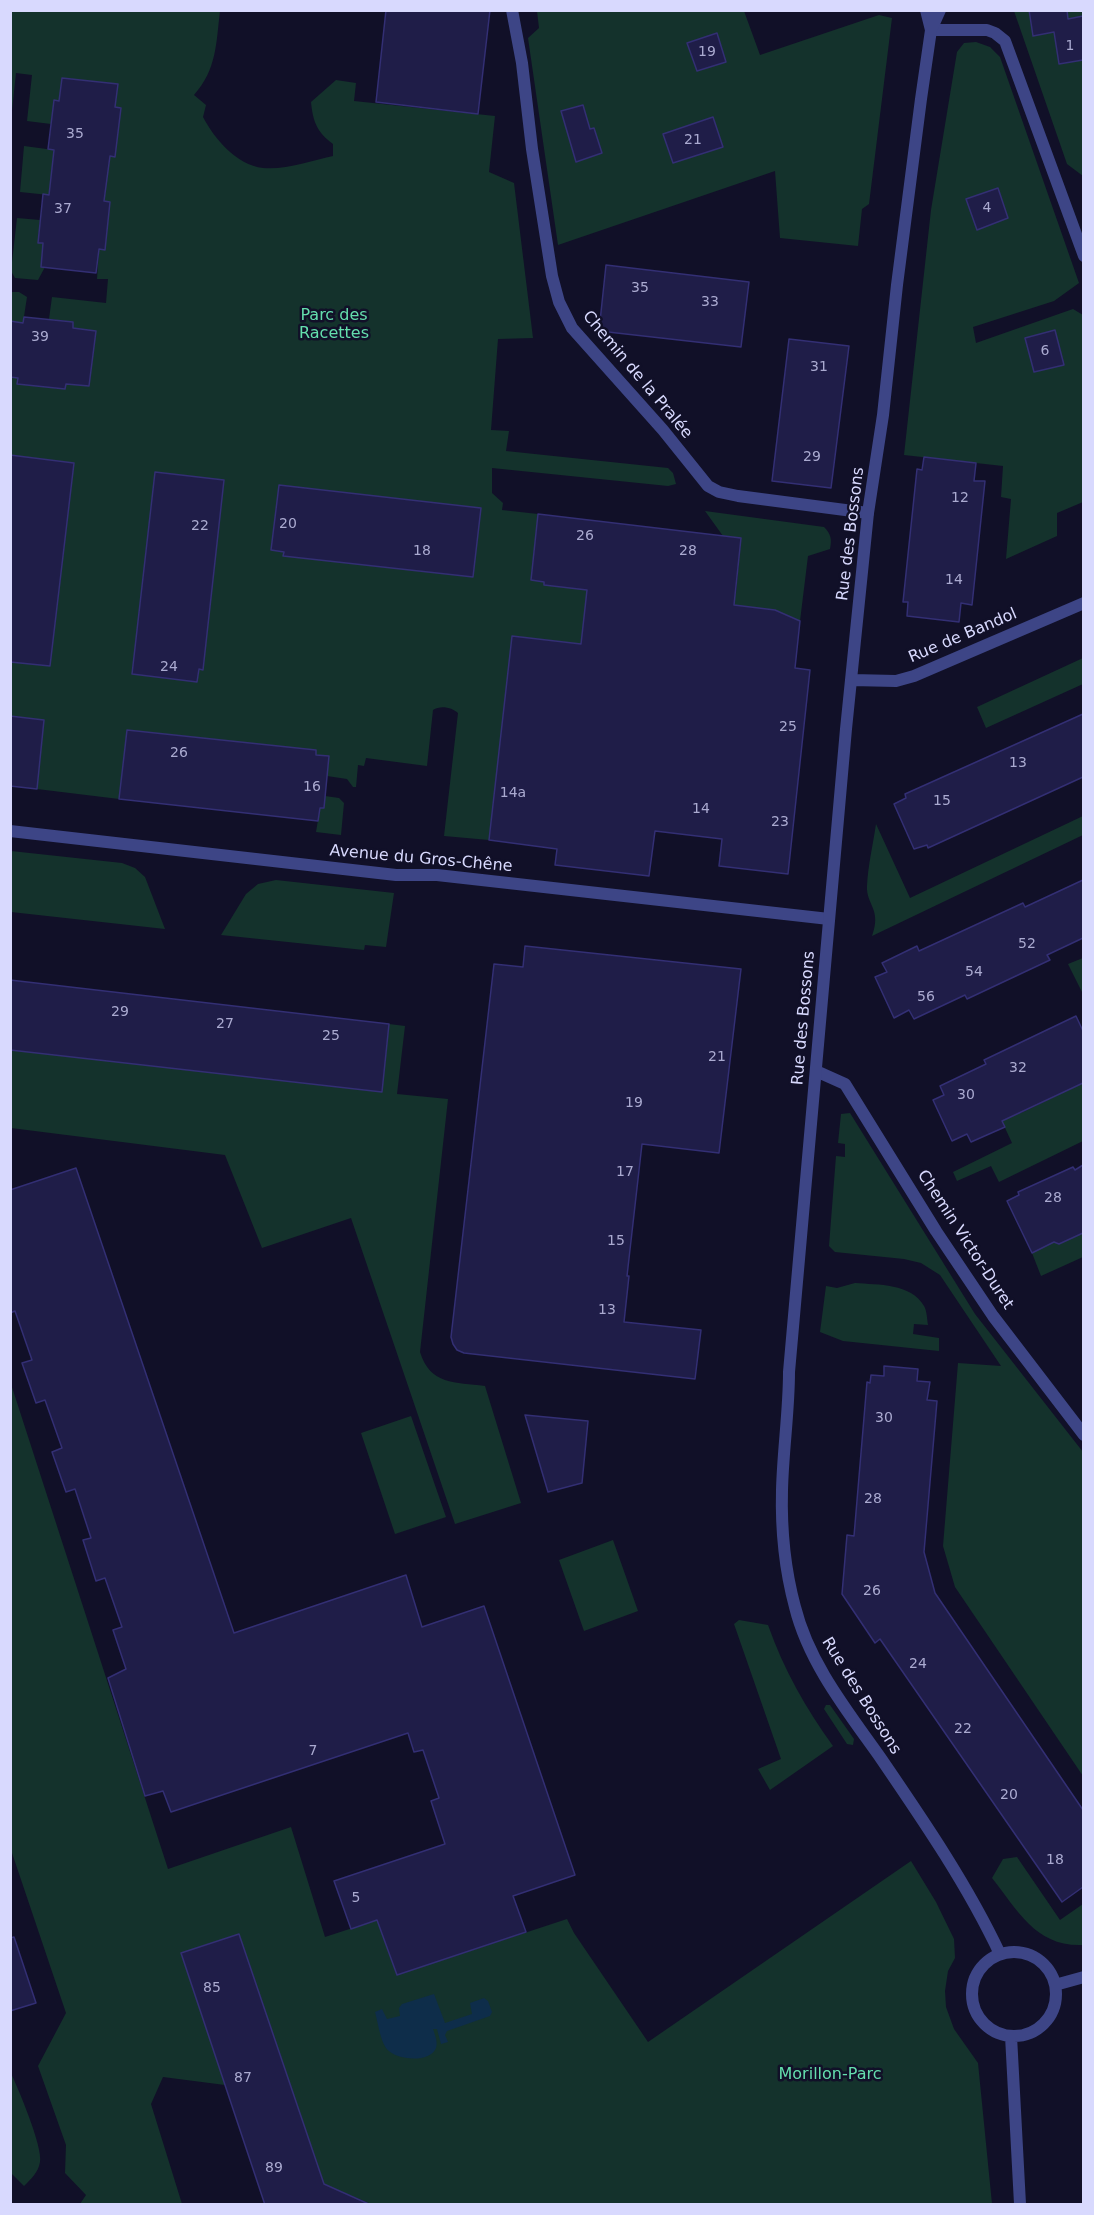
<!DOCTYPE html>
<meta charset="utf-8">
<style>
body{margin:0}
#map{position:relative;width:1094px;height:2215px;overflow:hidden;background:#111028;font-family:"DejaVu Sans",sans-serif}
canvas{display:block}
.frame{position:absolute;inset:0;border:12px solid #d8d9fe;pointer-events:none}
</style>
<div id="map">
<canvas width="1094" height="2215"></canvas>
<div class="frame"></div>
</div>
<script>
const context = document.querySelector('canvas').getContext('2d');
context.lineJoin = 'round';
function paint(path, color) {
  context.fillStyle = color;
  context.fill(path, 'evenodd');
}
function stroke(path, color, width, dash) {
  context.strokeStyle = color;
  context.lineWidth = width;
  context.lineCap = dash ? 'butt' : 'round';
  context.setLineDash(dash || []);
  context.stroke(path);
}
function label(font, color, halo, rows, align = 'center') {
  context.font = font + ' "DejaVu Sans",sans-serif';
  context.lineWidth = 5;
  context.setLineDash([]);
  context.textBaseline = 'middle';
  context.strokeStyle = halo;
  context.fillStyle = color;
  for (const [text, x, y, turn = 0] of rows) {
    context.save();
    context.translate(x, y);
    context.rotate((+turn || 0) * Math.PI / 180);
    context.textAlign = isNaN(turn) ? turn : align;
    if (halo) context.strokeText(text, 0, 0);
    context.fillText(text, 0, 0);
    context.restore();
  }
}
const green = new Path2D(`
 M10,11H220C216,43 217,69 194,95L206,105L203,117C214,138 236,165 263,168C286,170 311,161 333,156V144C317,132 313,122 311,102L336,80L356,83L354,101L495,116L489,172L514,183L533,338L498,339L491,430L509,431L506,451L668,468L673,473L676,484L668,486L492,468V493L503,503L502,510L538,514L531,580L544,582V585L730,606L736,593L741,538L723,536L705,511L824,527C831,534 832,539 830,549L808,556L800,621L775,610L746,607L584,621L581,644L513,636L489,840L444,836L458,713C452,707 440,705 433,710L427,766L366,758L364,766L358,765L356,787H353L347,779L327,776L329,757L316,755V750L127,730L119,799L37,789L44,720L11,716V662L50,666L74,463L11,455V377L18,378V384L64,389L66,384L89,386L96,331L73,328V322L49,319L52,297L106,303L108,279H97L99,249H105L110,202L104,201L110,156H115L121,108L115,107L118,84L62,78L59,101H54L51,124L27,121L32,75L16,73L11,120ZM155,472L224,480L203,669H199L197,682L132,674ZM279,485L480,508L473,577L284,556V552L271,550Z
 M537,11H744L760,55L879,15L892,18L869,204L862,209L858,246L780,238L775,171L558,245L528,38L539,28Z
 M1014,11H1083V176L1067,164Z
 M976,42L990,47L1000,57L1079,283L1054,301L973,327L976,343L1073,309L1083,315L1084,461L1082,479L1083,480V502L1057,513V536L1006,559L1011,499L1001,497L1003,466L904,455L931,210L957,52L964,43Z
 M24,146L54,150L49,195L20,192Z
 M17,218L40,220L38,243H43L41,267H45L38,280L15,278L11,271Z
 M11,292H19L27,297L23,323L11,321Z
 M1083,658V684L986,728L977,707Z
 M325,796L339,798L344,803L341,835L316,832L320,808H324Z
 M1083,816V835L872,936C882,909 866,905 867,886C868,865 873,845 876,824L910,898Z
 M11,851L122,863L135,868L145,877L165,929L11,912Z
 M276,880L394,893L386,947L365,945L364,950L221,935L246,894L258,884Z
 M1083,958V994L1068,964Z
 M389,1024L405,1026L397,1094L448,1099L420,1352C430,1385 455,1382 485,1386L521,1503L455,1524L351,1218L262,1248L225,1155L11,1128V1050L382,1092Z
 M1083,1083V1141L999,1182L991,1166L957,1181L953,1172L1012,1143L1000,1117L1018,1109L1021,1113Z
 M850,1113L975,1314L1083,1452V1776L955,1587L943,1546L958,1363L1001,1366L940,1275L921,1263L904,1259L835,1252L829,1246L836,1156L845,1157V1144L838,1143L841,1114Z
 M1083,1233V1257L1041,1276L1032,1253L1053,1242L1059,1244Z
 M855,1283C878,1285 911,1283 924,1306C927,1311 927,1319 928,1325L914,1324L913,1334L939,1338V1351L843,1341L820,1332L826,1286L837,1288Z
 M10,1381L168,1869L291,1827L325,1937L377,1920L397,1975L567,1919L574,1933L648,2042L911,1861L936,1902L954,1939L955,1958L948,1971L945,1991L946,2007L954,2029L978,2063L992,2204H371L324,2184L239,1934L181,1953L225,2085L163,2077L151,2104L182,2204H80L86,2195L65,2173L66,2145L38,2066L66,2013L11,1850Z
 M411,1416L446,1517L395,1534L361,1433Z
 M613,1540L638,1611L584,1631L559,1560Z
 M739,1620L768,1625C784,1670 805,1707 833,1746L770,1790L758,1769L781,1759L734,1624Z
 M826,1705H830L854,1739L853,1745L847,1744L824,1709Z
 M1017,1857L1060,1920L1083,1904V1945C1036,1947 1018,1911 992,1878L1003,1859Z
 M10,2071C18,2088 43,2147 40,2162C38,2173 31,2179 24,2186L11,2173Z`);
const water = new Path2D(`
 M434,1994L445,2023L472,2014L470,2003L484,1998L488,2001L492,2012L490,2016L447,2031L445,2035L448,2042L441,2044L437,2029H433C435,2035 438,2042 436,2048C430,2064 394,2060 386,2048C380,2039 378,2023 375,2012L382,2009L387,2019L400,2016L399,2008L402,2004Z`);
const building = new Path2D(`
 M386,10H490L478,114L376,102Z
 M1029,10H1067L1068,19L1083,16V60L1059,64L1054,32L1033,36Z
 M717,33L726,62L697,71L687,43Z
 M62,78L118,84L115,107L121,108L115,157L110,156L104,201L110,202L105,250L99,249L96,273L41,267L43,243H38L43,194L49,195L54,150L48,149L54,100L59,101Z
 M583,105L590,129L594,128L602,153L576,162L561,111Z
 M713,117L723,147L673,163L663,134Z
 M998,188L1008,218L977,230L966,199Z
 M606,265L749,282L741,347L599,331Z
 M24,317L73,322V328L96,331L89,386L66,384L65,389L17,384L18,378L10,377V321L23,323Z
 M1055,330L1064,365L1034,372L1025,338Z
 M789,339L849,346L831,488L772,481Z
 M10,455L74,463L50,666L10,662Z
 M924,457L976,463L974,481H985L972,605L961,603L959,622L907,616L908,602H903L917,469L922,470Z
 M155,472L224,480L203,670L199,669L197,682L132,674Z
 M279,485L481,508L473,577L283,556L284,552L271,550Z
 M538,514L741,538L734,605L775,610L800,621L795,668L810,670L788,874L719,866L722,839L655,831L649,876L555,865L557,849L489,840L512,636L581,644L587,590L544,585V582L531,580Z
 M1083,714V777L928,848L927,845L914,849L894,804L906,798L905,794Z
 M10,716L44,720L37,789L10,786Z
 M127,730L316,750V755L329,756L324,808H320L318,821L119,799Z
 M1083,880V938L1047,955L1050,960L967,999L965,995L914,1019L909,1010L894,1018L875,977L887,972L882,963L917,946L919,951L1023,903L1025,907Z
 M525,946L741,969L719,1153L642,1144L627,1276H629L624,1322L701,1330L695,1379L464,1353L457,1350L453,1344L451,1337L494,964L523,967Z
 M10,980L389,1024L382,1092L10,1050Z
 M1076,1016L1083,1031V1083L1002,1121L1005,1127L971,1142L967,1134L952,1141L933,1100L944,1095L940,1086L986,1064L984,1060Z
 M1083,1165V1233L1059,1244L1054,1242L1032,1253L1007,1201L1019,1195L1018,1192L1073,1167L1075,1170Z
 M76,1168L234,1633L406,1575L422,1627L484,1606L575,1875L513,1896L526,1932L397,1975L377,1920L351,1929L334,1881L445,1844L431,1801L439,1798L423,1750L414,1752L408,1733L171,1812L163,1791L145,1796L108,1678L126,1669L113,1630L122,1627L105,1578L96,1581L83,1540L91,1538L75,1489L66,1492L52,1452L62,1448L45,1400L36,1403L22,1363L32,1360L15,1311L10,1313V1190Z
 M884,1366L918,1369L917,1381L930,1382L927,1400L937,1401L924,1552L935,1593L1083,1810V1887L1062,1902L880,1639L875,1643L842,1594L847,1535L854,1536L867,1382L870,1383L871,1375L884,1376Z
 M525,1415L588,1421L582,1483L548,1492Z
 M239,1934L324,2184L371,2205H265L181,1953Z
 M14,1937L36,2003L10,2011V1938Z`);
const minor = new Path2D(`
 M512,10L522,63L532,149L552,276L559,302L572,328L663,430L708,486L719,492L738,496L868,513
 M931,30H987L995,33L1005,41L1084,256
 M10,831L396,875H437L829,919
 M816,1071L845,1084L936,1231L993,1316L1084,1435`);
const tertiary = new Path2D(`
 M926,10L931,30
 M940,10L931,30L921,99L897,285L883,415L868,513L846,729L789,1372C789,1411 783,1450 782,1490C781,1528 785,1570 795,1607C809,1664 849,1713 882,1760C925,1823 968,1886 1000,1954
 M852,680L896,681L914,676L1084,603
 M972 1994a42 42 0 1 1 84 0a42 42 0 1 1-84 0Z
 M1055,1985L1084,1977
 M1011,2036L1020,2204`);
const numberNames = [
 ["1",1070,46],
 ["19",707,52],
 ["35",75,134],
 ["21",693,140],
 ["4",987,208],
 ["37",63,209],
 ["35",640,288],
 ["33",710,302],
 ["39",40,337],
 ["6",1045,351],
 ["31",819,367],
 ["29",812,457],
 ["12",960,498],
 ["20",288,524],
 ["22",200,526],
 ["26",585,536],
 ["18",422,551],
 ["28",688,551],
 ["14",954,580],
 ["24",169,667],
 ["25",788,727],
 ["26",179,753],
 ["13",1018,763],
 ["16",312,787],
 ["14a",513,793],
 ["15",942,801],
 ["14",701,809],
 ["23",780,822],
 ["52",1027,944],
 ["54",974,972],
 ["56",926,997],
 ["29",120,1012],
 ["27",225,1024],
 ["25",331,1036],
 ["21",717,1057],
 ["32",1018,1068],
 ["30",966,1095],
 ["19",634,1103],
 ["17",625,1172],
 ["28",1053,1198],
 ["15",616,1241],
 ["13",607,1310],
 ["30",884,1418],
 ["28",873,1499],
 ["26",872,1591],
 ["24",918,1664],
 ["22",963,1729],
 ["7",313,1751],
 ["20",1009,1795],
 ["18",1055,1860],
 ["5",356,1898],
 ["85",212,1988],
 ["87",243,2078],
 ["89",274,2168]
];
const parkNames = [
 ["Parc des",334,316],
 ["Racettes",334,334],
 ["Morillon-Parc",830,2075]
];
const streetNames = [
 ["Chemin de la Pralée",637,375,50],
 ["Rue des Bossons",851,534,-83],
 ["Rue de Bandol",963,636,-23],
 ["Avenue du Gros-Chêne",421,859,5],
 ["Rue des Bossons",804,1018,-85],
 ["Chemin Victor-Duret",965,1240,57],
 ["Rue des Bossons",861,1696,58]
];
paint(green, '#14322c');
paint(water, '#0e2d4a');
paint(building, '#1f1d48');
stroke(building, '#332f74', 1.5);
stroke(minor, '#3d4586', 12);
stroke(tertiary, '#3d4586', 12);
label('14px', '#aaaad0', null, numberNames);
label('16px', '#64dead', '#111028', parkNames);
label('16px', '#d8d9fe', '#111028', streetNames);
</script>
